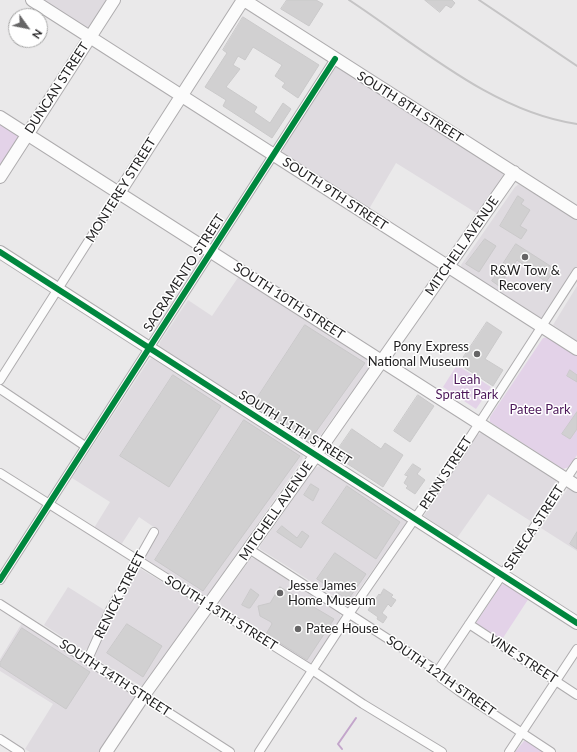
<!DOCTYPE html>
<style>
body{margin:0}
#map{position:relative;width:577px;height:752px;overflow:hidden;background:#eae9ea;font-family:Lato,sans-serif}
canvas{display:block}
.north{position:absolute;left:8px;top:8px;width:40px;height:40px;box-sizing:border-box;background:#fff;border:1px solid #a5a5a5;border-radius:50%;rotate:123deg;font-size:11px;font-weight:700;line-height:16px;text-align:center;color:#1f1e1f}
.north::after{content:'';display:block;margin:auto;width:14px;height:18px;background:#666566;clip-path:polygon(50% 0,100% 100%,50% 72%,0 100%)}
</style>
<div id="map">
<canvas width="577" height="752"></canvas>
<div class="north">N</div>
</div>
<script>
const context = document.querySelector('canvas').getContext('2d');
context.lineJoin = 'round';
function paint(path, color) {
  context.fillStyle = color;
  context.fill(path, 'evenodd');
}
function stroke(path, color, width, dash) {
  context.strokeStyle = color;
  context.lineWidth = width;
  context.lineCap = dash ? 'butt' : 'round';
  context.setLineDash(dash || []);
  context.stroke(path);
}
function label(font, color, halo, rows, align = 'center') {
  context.font = font + ' Lato,sans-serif';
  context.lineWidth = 3;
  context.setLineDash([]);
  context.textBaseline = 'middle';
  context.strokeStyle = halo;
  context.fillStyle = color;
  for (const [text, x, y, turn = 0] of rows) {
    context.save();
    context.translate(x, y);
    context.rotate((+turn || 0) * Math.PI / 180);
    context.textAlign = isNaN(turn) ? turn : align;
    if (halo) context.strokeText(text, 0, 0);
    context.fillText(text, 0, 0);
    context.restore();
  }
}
const built = new Path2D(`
 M42,0H109L91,27L88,29Z
 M337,67L341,68L501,171L505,176L478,214L396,163L369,209L283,153L282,147L332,70Z
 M519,184L577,220V267L543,318L540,319L462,268L461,265L515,187Z
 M239,276L370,359V367L314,444L312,446L159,348L160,342L188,300L212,316Z
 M577,286V342L553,325Z
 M152,358L156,359L301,453L303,456L302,460L208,595L204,596L141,558L158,530L139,517L121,545L94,528L110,502L72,478L149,360Z
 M481,433L486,434L556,479L557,485L532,522L488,494L457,538L424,516L477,435Z
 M320,466H324L407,520L405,525L348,605L260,549V546L315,468Z
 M568,488H571L577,492V551L541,528Z
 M251,558L256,559L340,614L341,621L310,664L221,606L220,601Z
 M139,568L196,602L199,606L198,610L144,685L141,686L96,659L95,655L114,611Z
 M68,587L106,611L92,645L84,651L44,625Z
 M22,623L133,694L135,699L101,752H30L25,749L53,704L0,671V659Z`);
const green = new Path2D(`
 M0,124L20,137L0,168Z
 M548,337L577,355V455L569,467L563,469L490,422V417L543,338Z
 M457,365L491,387L476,409L443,387Z
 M504,584L529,598L501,641L476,625V623L501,585Z
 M524,741H528L545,752H515Z`);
const stream = new Path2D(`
 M342,749L338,744L356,718`);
const building = new Path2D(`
 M287,0H316L323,4L309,26L281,9Z
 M425,0H452L455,3L451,8L446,5L440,12Z
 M243,17L319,65L298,98L282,87L285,83L275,76L282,65L253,47L245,60L238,56L233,65L240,69L226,87L257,107L254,112L270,123L283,103L291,109L272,138L223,106L226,100L205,87L227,53L223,50Z
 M518,196L524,200L521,204L530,210L520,226L527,230L521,239L500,226Z
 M485,239L496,246L479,272L466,264Z
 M516,244L555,269L546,282L517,260L499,286L492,281Z
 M487,322L502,332L485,359L503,370L493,386L459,364Z
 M305,325L365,363L310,440L254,403Z
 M570,370L577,375V382L567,376Z
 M173,375L221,406L169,487L120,456Z
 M418,395L434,406L410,442L394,431Z
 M577,412V429L570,439L562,434Z
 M244,420L300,456L203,591L155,560Z
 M352,429L381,449L385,443L403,455L383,487L334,455Z
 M413,464L421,469L417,474L425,480L415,494L406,488L408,486L404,483L408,476L405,475Z
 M311,484L319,489L313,501L304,495Z
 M347,486L400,522L376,559L322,523Z
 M282,526L297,538L302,531L309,536L301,548L277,532Z
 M577,532V549L570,544Z
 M335,553L366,574L348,600L317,579Z
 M280,587L334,619L307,660L266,634L272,624L271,622L260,616L258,606L270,603Z
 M251,589L259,595L250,608H248L242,605Z
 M384,589L393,595L391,597L396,600L391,607L388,604L382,613L387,617L383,623L377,619L378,617L368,610L379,594L380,595Z
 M127,624L162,646L143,677L107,653Z
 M22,628L90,672L66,709L0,666V663Z`);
const street = new Path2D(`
 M0,380L119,193
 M0,389L85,446
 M0,473L312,670L363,704L442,752
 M249,549L433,668L441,678L460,692L551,752
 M0,580L335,59
 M0,604L230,752
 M469,624L577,695
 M88,659L110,610L154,532
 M437,672L577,463
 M0,739L20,752
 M259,752L349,614L456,459L577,272
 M509,752L577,649`);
const secondary = new Path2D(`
 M32,0L577,349
 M244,0L577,213
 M0,117L577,486
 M0,177L114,0
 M119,193L243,0
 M0,252L577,623
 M106,752L144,695L316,455L514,172`);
const rail = new Path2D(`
 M349,0C419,46 493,112 577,124
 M479,0L577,66`);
const cycleway = new Path2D(`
 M0,252L577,623
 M0,580L335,59`);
const markers = [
 [525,257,4,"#666566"],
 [477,354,4,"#666566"],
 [280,593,4,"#666566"],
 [298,629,4,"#666566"]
];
const streetNames = [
 ["DUNCAN STREET",57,88,-57],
 ["SOUTH 8TH STREET",410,107,32],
 ["MONTEREY STREET",121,190,-58],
 ["SOUTH 9TH STREET",335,194,33],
 ["MITCHELL AVENUE",462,246,-55],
 ["SACRAMENTO STREET",184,273,-57],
 ["SOUTH 10TH STREET",289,301,33],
 ["SOUTH 11TH STREET",295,428,32],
 ["PENN STREET",446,473,-57],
 ["MITCHELL AVENUE",276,511,-55],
 ["SENECA STREET",534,528,-57],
 ["RENICK STREET",120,595,-63],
 ["SOUTH 13TH STREET",221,613,32],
 ["VINE STREET",523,659,33],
 ["SOUTH 12TH STREET",441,676,35],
 ["SOUTH 14TH STREET",115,678,33]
];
const poiNames = [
 ["R&W Tow &",525,271,"center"],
 ["Recovery",525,286,"center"],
 ["Pony Express",469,347,"right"],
 ["National Museum",469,362,"right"],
 ["Jesse James",288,586],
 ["Home Museum",288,601],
 ["Patee House",306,629]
];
const parkNames = [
 ["Leah",467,380],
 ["Spratt Park",467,395],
 ["Patee Park",540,410]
];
paint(built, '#dfdbe0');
paint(green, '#e3d2e8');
stroke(stream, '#c3a5cb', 2);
paint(building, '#d1d0d1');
stroke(building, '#cac9ca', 1);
stroke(street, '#aeacae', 10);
stroke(secondary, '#aeacae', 14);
stroke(street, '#fcfcfc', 8);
stroke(secondary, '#fcfcfc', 12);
stroke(rail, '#c5c4c5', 2);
stroke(cycleway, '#00873e', 6);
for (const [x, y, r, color] of markers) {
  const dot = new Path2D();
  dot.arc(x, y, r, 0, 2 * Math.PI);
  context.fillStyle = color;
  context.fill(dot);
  stroke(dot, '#fff', 1.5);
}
label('13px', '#1f1e1f', '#fff', streetNames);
label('13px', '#1f1e1f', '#fff', poiNames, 'left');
label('13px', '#4c1759', '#fff', parkNames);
</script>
